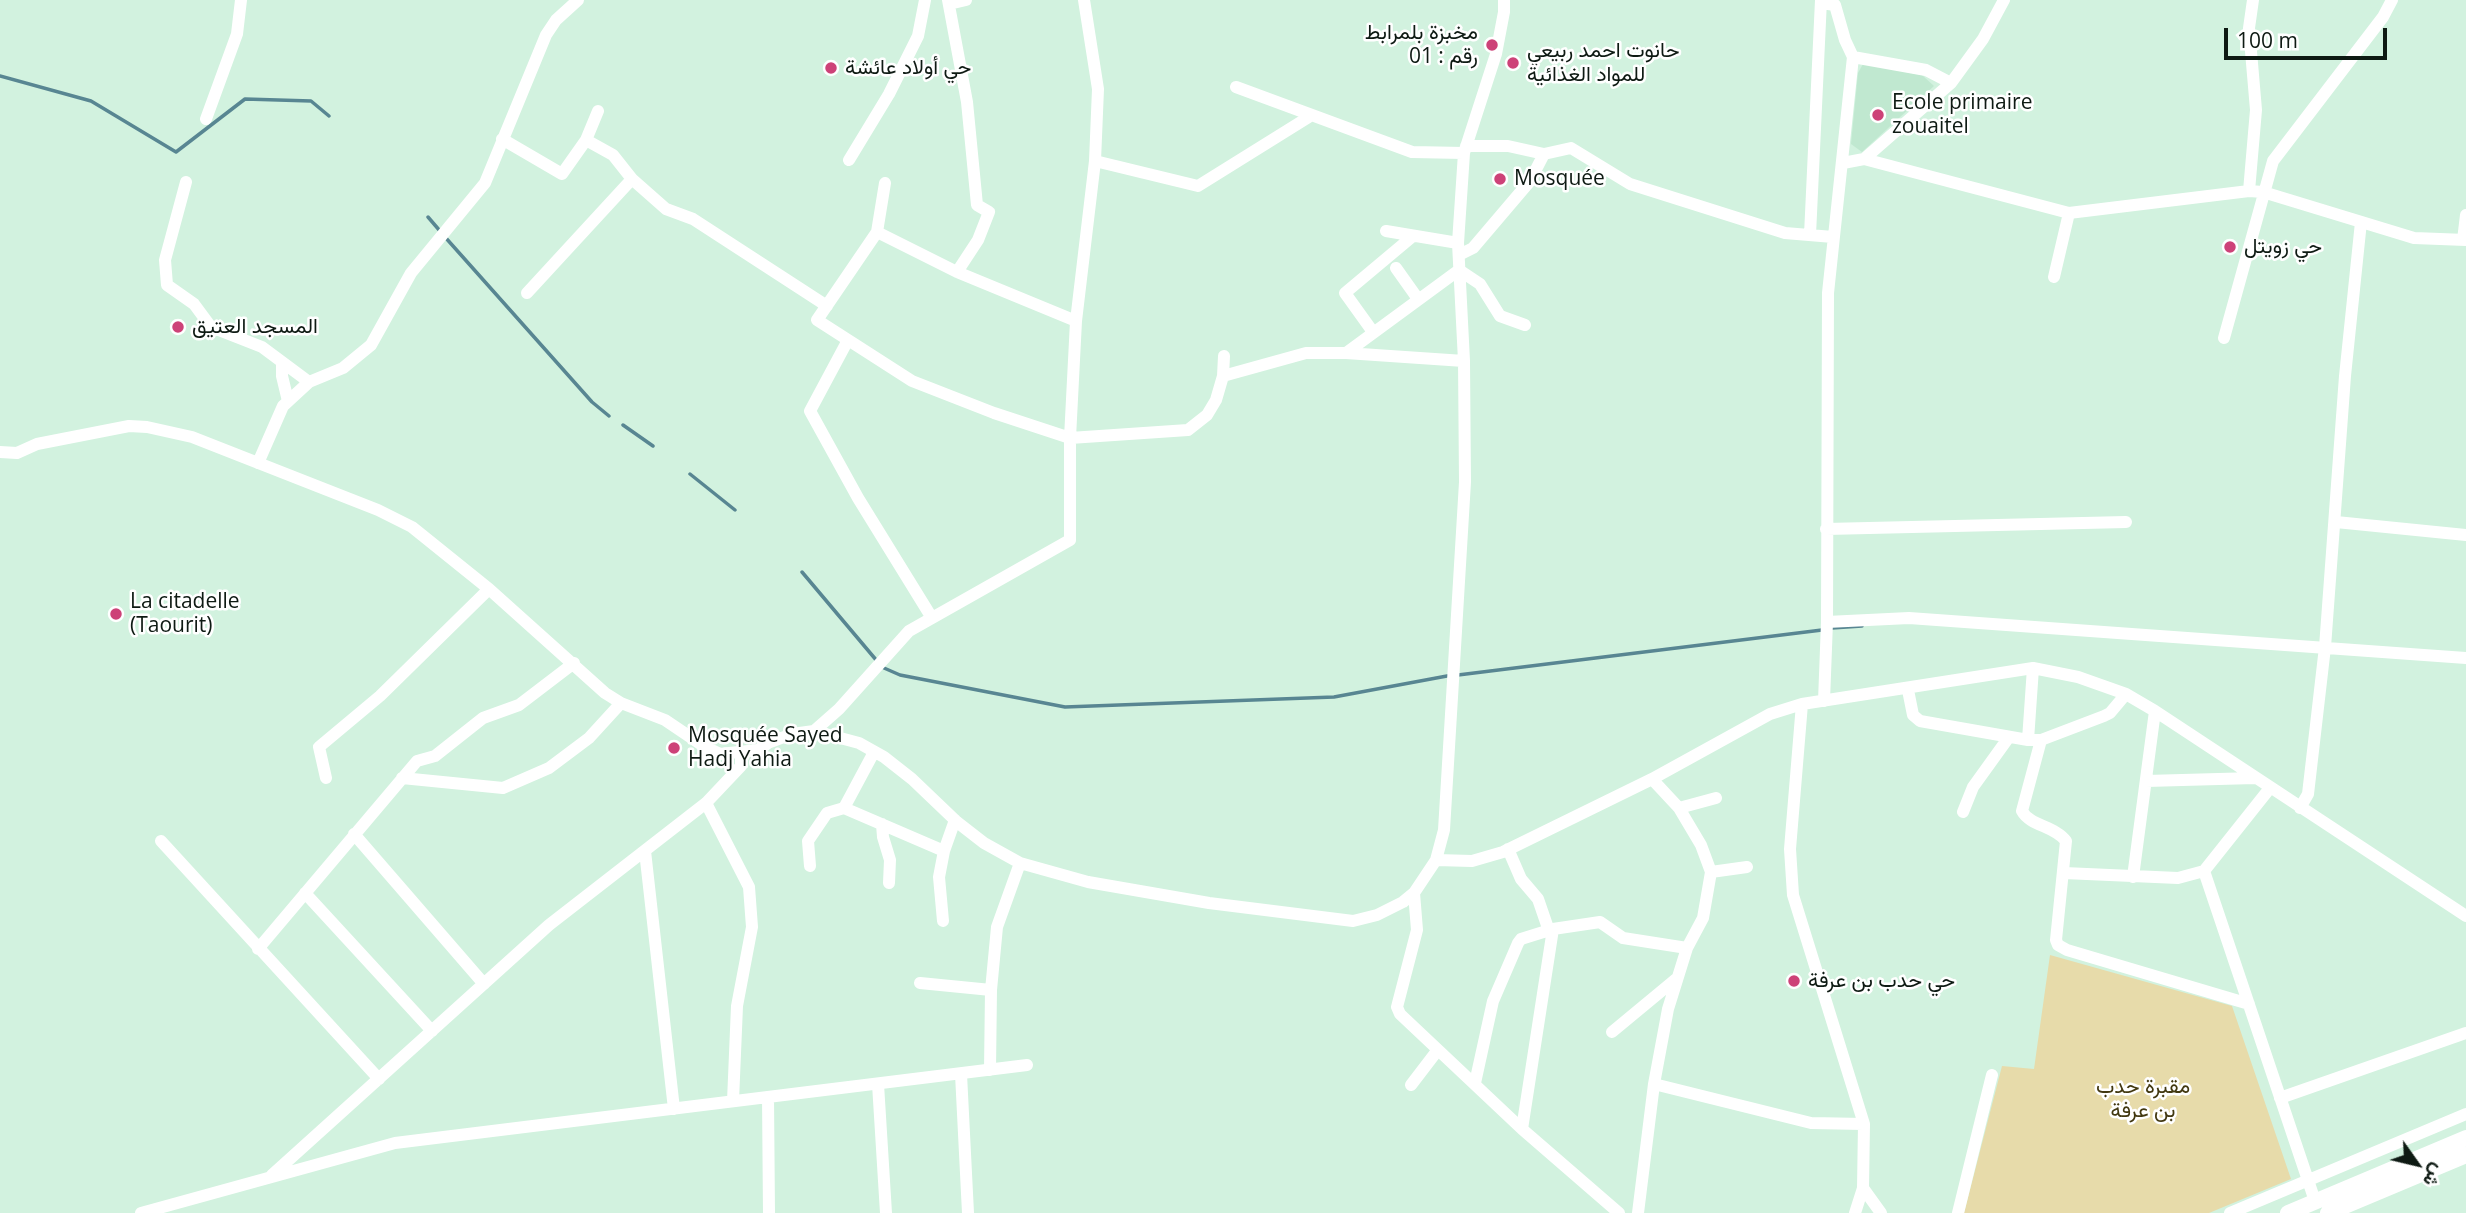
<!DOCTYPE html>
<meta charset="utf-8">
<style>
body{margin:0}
#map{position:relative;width:2466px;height:1213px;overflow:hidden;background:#d2f2df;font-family:"Open Sans",Vazirmatn,sans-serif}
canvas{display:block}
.north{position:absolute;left:2382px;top:1129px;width:70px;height:70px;-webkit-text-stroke:5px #fff;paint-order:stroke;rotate:124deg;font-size:19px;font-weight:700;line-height:28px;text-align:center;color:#0e1a13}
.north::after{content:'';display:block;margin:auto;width:24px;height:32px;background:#0e1a13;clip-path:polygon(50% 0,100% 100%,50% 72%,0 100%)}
.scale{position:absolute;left:2224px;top:28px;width:163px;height:32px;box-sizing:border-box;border:4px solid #0e1a13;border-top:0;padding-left:9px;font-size:21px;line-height:24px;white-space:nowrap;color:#0e1a13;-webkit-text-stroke:5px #fff;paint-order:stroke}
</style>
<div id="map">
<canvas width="2466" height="1213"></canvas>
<div class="north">ش</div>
<div class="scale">100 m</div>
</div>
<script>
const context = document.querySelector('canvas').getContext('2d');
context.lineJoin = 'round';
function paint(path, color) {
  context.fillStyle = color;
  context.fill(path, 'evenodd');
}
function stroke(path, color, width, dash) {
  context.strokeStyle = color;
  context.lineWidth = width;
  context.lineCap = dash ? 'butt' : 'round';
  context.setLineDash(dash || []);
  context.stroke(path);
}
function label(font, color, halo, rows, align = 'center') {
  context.font = font + ' "Open Sans",Vazirmatn,sans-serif';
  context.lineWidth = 5;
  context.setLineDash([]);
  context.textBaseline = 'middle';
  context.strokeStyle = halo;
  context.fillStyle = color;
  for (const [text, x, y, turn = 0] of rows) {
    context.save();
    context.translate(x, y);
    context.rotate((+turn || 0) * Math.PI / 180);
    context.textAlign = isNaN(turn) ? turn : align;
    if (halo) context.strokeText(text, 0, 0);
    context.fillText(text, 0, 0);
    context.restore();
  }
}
const built = new Path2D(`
 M1863,64L1922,75L1934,86L1862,152L1851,144L1858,73Z`);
const green = new Path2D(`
 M2050,955L2232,1006L2291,1179L2209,1213H1964L2002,1066L2034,1069Z`);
const stream = new Path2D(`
 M0,76L91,101L176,152L245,99L311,101L329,116
 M428,217L440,231
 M445,237L592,402L609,416
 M623,425L653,446
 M690,474L735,510
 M802,572L877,661
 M1832,628L1862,626
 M884,668L900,675L1065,707L1334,697L1447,676
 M1458,675L1822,630`);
const minor = new Path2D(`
 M948,0L967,102L977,205L989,212L978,240L957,272
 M1821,3L1835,5L1845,40L1853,57L1828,293L1827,622L1824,701
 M949,4L966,0
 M1853,57L1926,70L1951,83
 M1236,87L1412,152L1464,153
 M206,119L237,34L241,0
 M502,139L562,174L586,140L598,111
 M586,140L613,155L632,179L666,209L693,219L827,306
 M1466,146H1508L1544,154L1571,148L1630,184L1785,233L1833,237
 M1864,159L1951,83L1983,39L2004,0
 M849,160L889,94L918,36L925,0
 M1095,161L1198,186L1312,115
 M1843,163L1864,159L2069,213L2249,191L2263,192L2414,238L2466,240
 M186,182L165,260L167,285L194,304L211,327L262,347L309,382
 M885,183L877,232L817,320L912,381L994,413L1070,438L1188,430L1207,415L1216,400L1223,376L1224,356
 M2249,191L2256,110L2249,28L2253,0
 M1386,231L1458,243
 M877,232L957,272L1076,321
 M1810,235L1821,0
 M2463,240L2466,215
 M1459,255L1473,248L1530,181L1544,154
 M1396,268L1418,299
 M2054,277L2069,213
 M527,293L632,179
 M1373,332L1345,293L1413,236
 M2224,338L2273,161L2383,17L2392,0
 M848,340L810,411L858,498L932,618
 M1346,353L1464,361
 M282,363V376L288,401
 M1223,376L1306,353H1346L1459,270L1480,284L1500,316L1525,325
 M0,452L17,453L37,444L129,426L147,427L192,437L378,510L412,527L489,589L605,693L621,703L665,720L705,747L720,754L758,750L768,743L792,734L814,731L859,743L884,757L912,779L957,822L984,843L1020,863L1088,882L1209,903L1353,921L1377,915L1403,902L1414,893L1436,860L1444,830L1465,482L1464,361L1458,243L1464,153L1496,54L1504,12V0
 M258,463L283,406L309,382L343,368L371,345L411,273L485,183L546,35L556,20L578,0
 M2336,522L2466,535
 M1826,529L2126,522
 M1827,622L1909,618L2466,658
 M1908,690L1913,715L1920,721L2028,740H2041L2104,716L2110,713L2126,694
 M1802,704L1790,849L1793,895L1864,1124L1863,1188L1855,1213
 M814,731L839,709L909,631L1070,540V438L1076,321L1095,161L1098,89L1084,0
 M2028,740L2033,668
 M2041,740L2022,811C2030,826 2055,826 2066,841L2056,940L2058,945L2067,950L2249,1004
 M326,778L319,747L380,696L489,589
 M402,778L503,788L549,768L589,738L621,703
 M2146,781L2255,778
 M706,803L749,887L752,927L737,1006L733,1101
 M844,808L874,752
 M1679,808L1716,798
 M2300,808L2308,794L2325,647L2345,376L2361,222
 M1963,812L1973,787L2009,737
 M882,824L883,837L890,860L889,883
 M354,834L484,984
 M161,841L379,1079
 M1508,849L1521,879L1538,899L1549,931
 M645,851L674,1109
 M1436,860L1472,861L1503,852L1652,779L1770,714L1802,704L2033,668L2078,677L2126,694L2155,711L2466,916
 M810,866L808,841L827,813L844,808L944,851
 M2204,871L2315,1201
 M1711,872L1747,867
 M2064,873L2178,878L2204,871L2270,788
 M2133,877L2155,711
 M305,893L432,1031
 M1414,893L1417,930L1397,1007L1400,1014L1522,1129L1619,1213
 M943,921L939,877L944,851L955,820
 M258,949L417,761L435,756L483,718L519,705L574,663
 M920,983L991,990
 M1612,1032L1676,979
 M990,1070L991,990L997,927L1020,863
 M961,1074L968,1213
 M1475,1083L1493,1001L1518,943L1521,939L1553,929L1600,922L1623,938L1687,948
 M878,1084L886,1213
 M1654,1084L1811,1123L1864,1124
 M1411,1085L1437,1051
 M768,1097L769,1213
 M2280,1098L2466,1033
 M1522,1129L1553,929
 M272,1175L549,925L706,803L741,766V754
 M1863,1188L1881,1213
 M141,1213L395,1143L1027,1065
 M1638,1213L1654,1084L1668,1009L1687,948L1703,918L1711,872L1701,845L1679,808L1652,779
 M1958,1213L1992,1075
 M2230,1213L2466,1114`);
const major = new Path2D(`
 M2288,1213L2466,1138
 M2328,1213L2466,1155`);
const markers = [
 [1492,45,7,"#cd4278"],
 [1513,63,7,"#cd4278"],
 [831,68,7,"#cd4278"],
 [1878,115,7,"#cd4278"],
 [1500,179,7,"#cd4278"],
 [2230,247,7,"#cd4278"],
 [178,327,7,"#cd4278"],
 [116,614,7,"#cd4278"],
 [674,748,7,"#cd4278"],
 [1794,981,7,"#cd4278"]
];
const poiNames = [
 ["مخبزة بلمرابط",1478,33,"right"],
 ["رقم : 01",1478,57,"right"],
 ["حانوت احمد ربيعي",1527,51],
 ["للمواد الغذائية",1527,75],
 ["حي أولاد عائشة",845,68],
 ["Ecole primaire",1892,103],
 ["zouaitel",1892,127],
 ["Mosquée",1514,179],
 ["حي زويتل",2244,247],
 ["المسجد العتيق",192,327],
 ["La citadelle",130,602],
 ["(Taourit)",130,626],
 ["Mosquée Sayed",688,736],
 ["Hadj Yahia",688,760],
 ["حي حدب بن عرفة",1808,981]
];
const parkNames = [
 ["مقبرة حدب",2143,1087],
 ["بن عرفة",2143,1111]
];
paint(built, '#c0e8d0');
paint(green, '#e7dbaa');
stroke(stream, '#588692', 3.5);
stroke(minor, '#fff', 12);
stroke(major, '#fff', 16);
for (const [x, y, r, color] of markers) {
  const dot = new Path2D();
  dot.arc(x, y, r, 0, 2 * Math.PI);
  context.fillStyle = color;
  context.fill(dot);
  stroke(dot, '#fff', 2.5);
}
label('21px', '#0e1a13', '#fff', poiNames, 'left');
label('21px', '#423810', '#fff', parkNames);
</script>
